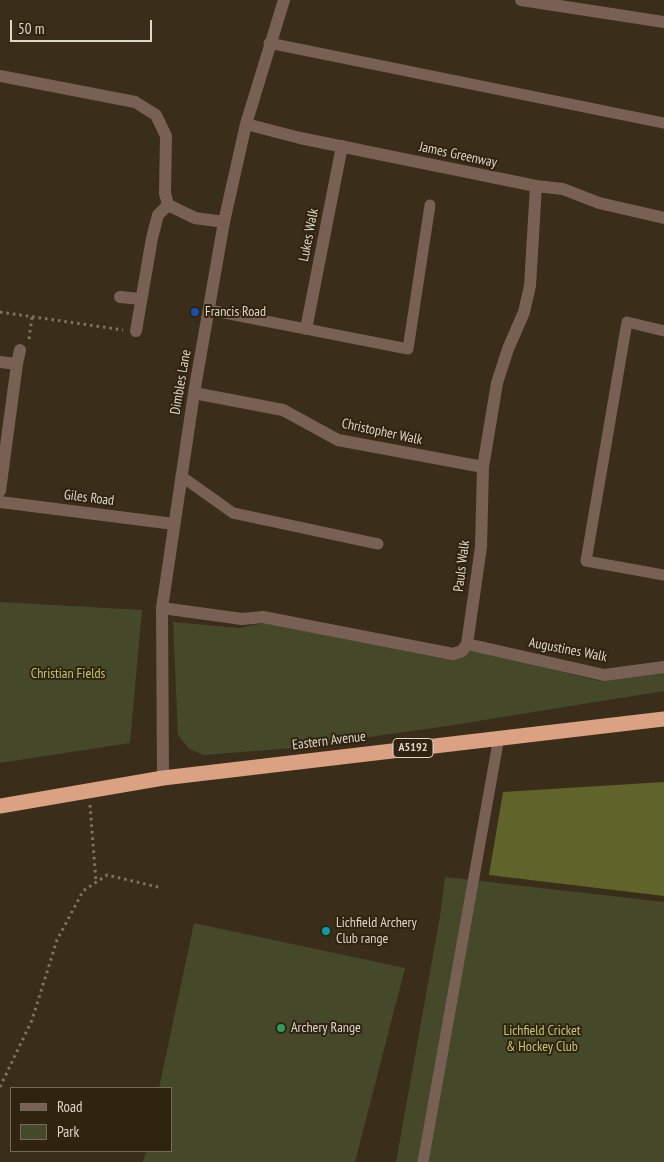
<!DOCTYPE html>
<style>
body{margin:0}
#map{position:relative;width:664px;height:1162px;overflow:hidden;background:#3a2d1a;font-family:"PT Sans Narrow",sans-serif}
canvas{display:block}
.legend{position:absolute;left:10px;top:1087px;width:162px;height:65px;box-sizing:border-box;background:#302310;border:1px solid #766b5b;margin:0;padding:6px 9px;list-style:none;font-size:15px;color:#dfd7cb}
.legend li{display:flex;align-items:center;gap:10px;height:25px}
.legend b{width:25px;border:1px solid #766b5b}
.scale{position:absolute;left:10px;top:20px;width:142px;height:22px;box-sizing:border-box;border:2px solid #dfd7cb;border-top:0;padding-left:6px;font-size:15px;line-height:18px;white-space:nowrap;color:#dfd7cb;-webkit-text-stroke:4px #302310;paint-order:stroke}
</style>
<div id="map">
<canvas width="664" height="1162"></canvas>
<ul class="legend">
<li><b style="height:6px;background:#786154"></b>Road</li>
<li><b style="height:14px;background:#454829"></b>Park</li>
</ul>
<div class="scale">50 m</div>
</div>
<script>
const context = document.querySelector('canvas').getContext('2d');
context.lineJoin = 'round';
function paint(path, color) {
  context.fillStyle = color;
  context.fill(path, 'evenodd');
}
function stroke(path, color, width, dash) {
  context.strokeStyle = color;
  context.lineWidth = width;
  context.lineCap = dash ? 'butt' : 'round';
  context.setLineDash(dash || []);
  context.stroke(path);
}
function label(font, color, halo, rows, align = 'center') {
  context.font = font + ' "PT Sans Narrow",sans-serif';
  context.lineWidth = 4;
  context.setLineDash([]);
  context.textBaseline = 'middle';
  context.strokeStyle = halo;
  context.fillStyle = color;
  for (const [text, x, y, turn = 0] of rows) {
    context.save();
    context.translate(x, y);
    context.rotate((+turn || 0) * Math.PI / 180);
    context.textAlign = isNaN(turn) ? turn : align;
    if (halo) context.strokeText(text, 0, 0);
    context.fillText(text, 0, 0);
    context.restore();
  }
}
const green = new Path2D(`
 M0,602L142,610L130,743L0,763Z
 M173,622L239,628L265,623L453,660L470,649L600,681L664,672V691L447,726L292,748L204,755L189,749L178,735Z
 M445,877L664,902V1162H396L440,916Z
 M194,923L405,968L355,1162H143L146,1151H171V1088H159Z`);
const forest = new Path2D(`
 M664,782V896L489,875L503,792Z`);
const path = new Path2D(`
 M0,312L123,330
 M29,339L32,317
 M90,805L96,882
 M0,1087L32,1020L57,940L83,891L107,875L162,888`);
const lane = new Path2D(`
 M269,43L664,123
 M209,310L408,349L430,205
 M664,331L627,322L586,561L664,575
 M181,476L233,513L378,544
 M423,1162L499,737`);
const street = new Path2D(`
 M521,0L664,22
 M0,76L135,102L156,115L166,136L165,193L168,205L195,218L224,222
 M246,124L300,138L536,186L563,189L599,203L664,218
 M120,297L141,299
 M306,329L342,146
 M136,331L152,238L158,215L168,205
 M0,362L17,364
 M194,393L283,410L338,440L483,467
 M0,491L17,364L20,350
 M0,502L174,524
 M162,608L242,619L263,617L453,654L462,651L467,644L481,547L483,467L497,383L508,349L524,312L530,286L536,186
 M467,644L604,675L664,667
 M163,778L162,608L194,393L224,222L246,124L284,0`);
const highway = new Path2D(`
 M0,806L163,778L664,719`);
const markers = [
 [195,312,5,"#1a4fb4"],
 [326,931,5,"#0f9aa8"],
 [281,1028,5,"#2e9e5b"]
];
const shields = [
 [413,748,40]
];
const shieldNames = [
 ["A5192",413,748]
];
const streetNames = [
 ["James Greenway",458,155,12],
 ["Lukes Walk",309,235,-79],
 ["Dimbles Lane",181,382,-80],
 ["Christopher Walk",382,432,12],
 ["Giles Road",89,498,7],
 ["Pauls Walk",462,566,-83],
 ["Augustines Walk",568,650,11],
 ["Eastern Avenue",329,741,-7]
];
const poiNames = [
 ["Francis Road",205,312],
 ["Lichfield Archery",336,923],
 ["Club range",336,939],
 ["Archery Range",291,1028]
];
const parkNames = [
 ["Christian Fields",68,674],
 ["Lichfield Cricket",542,1031],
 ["& Hockey Club",542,1047]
];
paint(green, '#454829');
paint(forest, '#60642b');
stroke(path, '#807565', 3, [2.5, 4]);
stroke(lane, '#786154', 11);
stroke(street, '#786154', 12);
stroke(highway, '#daa283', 15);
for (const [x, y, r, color] of markers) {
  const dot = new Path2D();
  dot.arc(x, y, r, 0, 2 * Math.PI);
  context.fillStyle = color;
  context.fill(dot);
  stroke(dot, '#302310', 2);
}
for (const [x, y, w] of shields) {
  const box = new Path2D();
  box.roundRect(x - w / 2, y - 9.5, w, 19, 4);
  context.fillStyle = '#302310';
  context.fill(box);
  stroke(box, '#dfd7cb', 1);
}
label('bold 12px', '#dfd7cb', null, shieldNames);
label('14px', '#dfd7cb', '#302310', streetNames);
label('14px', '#dfd7cb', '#302310', poiNames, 'left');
label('14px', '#c0c772', '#302310', parkNames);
</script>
